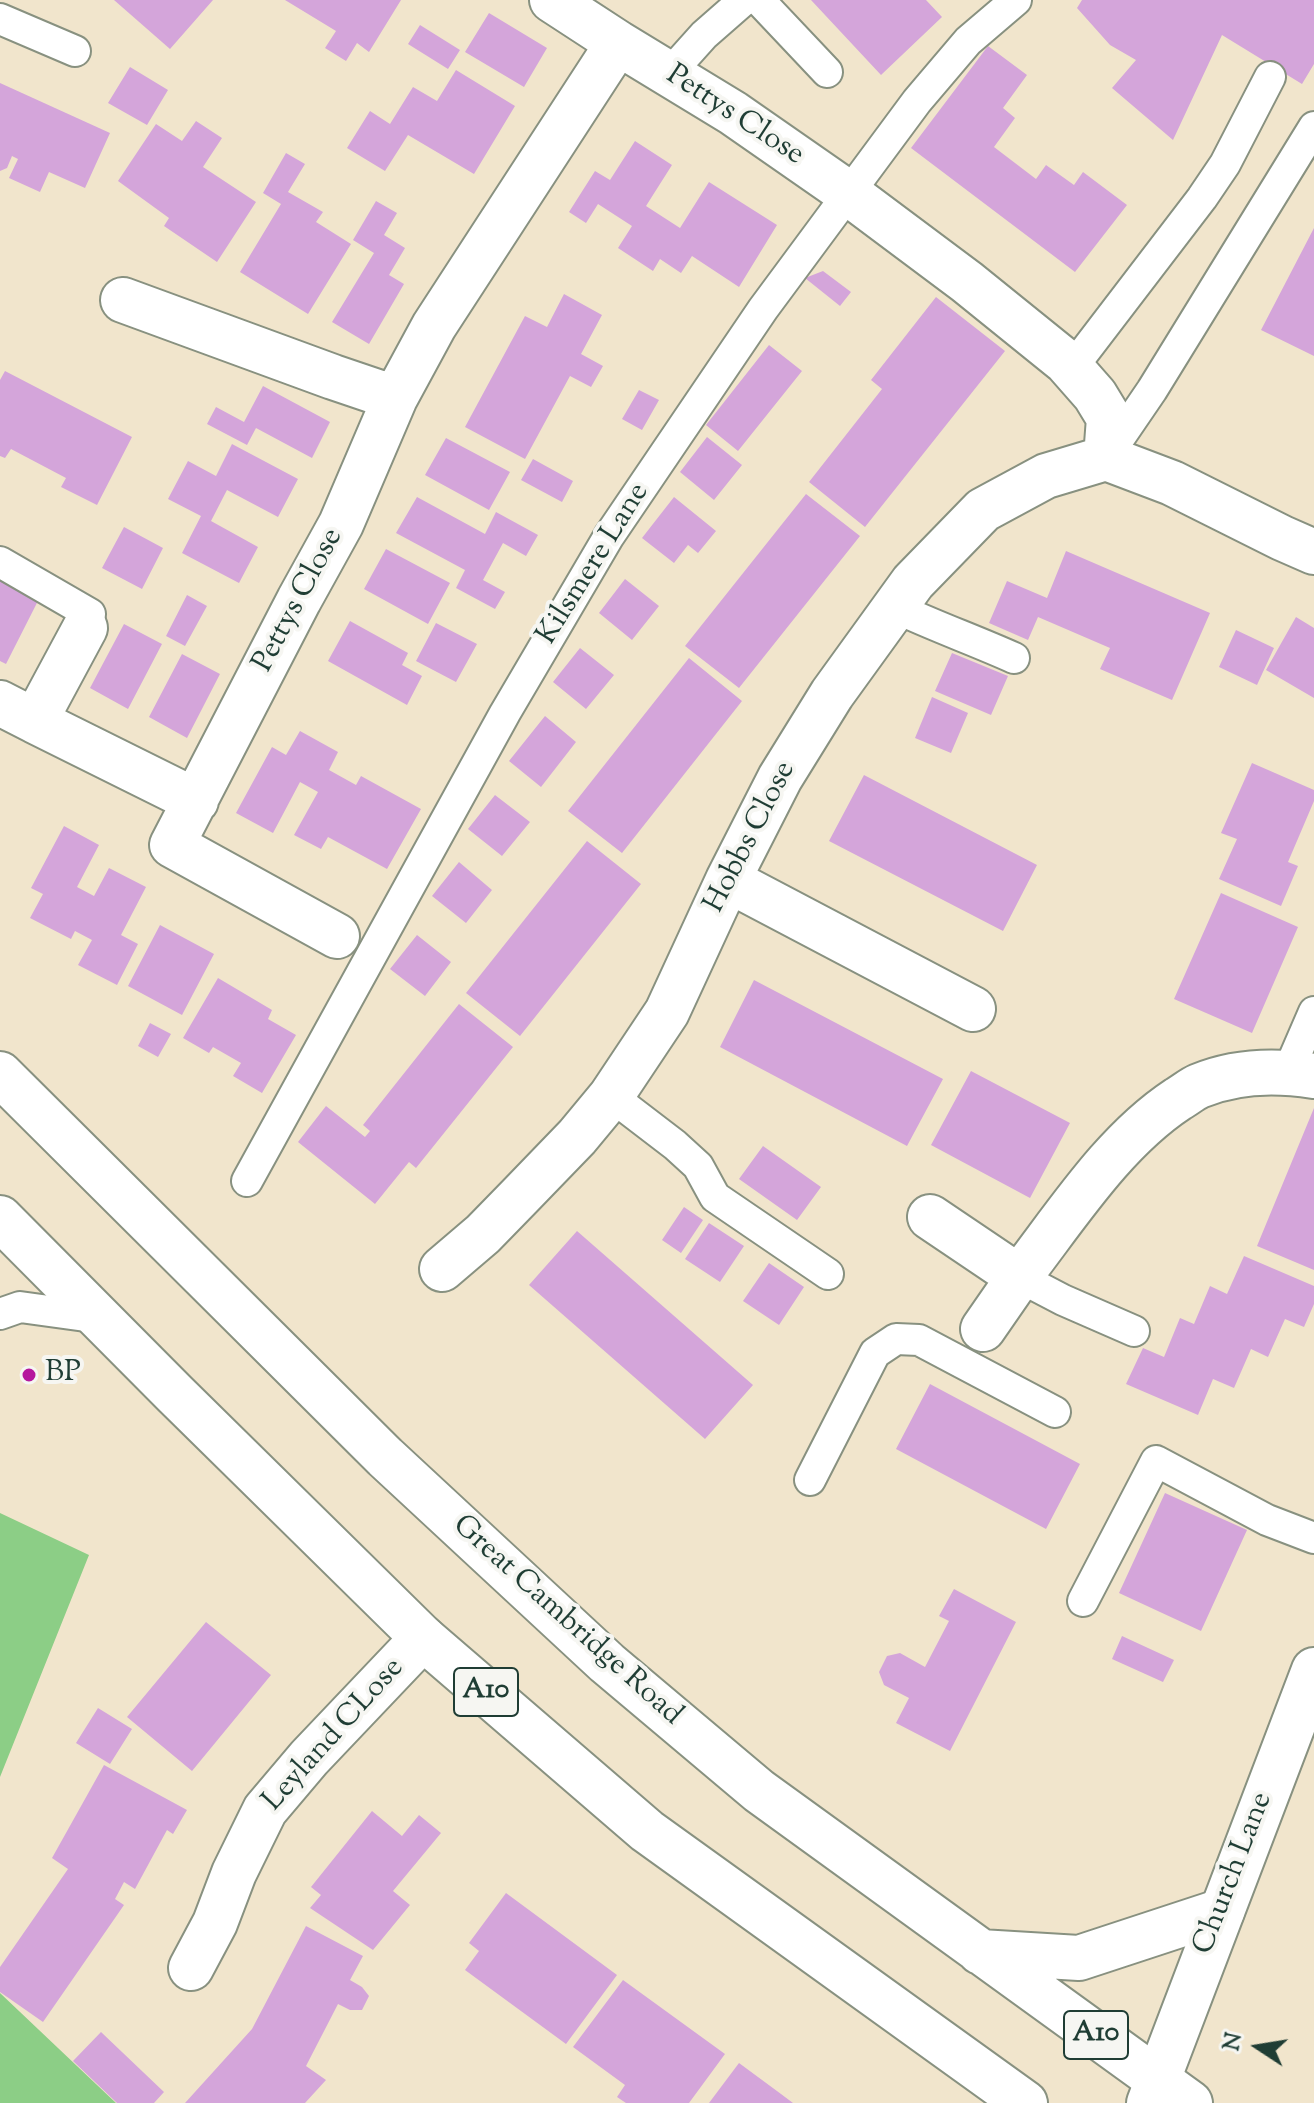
<!DOCTYPE html>
<style>
body{margin:0}
#map{position:relative;width:1314px;height:2103px;overflow:hidden;background:#f1e5cc;font-family:"Sorts Mill Goudy",serif}
canvas{display:block}
.north{position:absolute;left:1218px;top:2007px;width:80px;height:80px;-webkit-text-stroke:6px #f6f6f2;paint-order:stroke;rotate:282deg;font-size:22px;font-weight:700;line-height:32px;text-align:center;color:#1f3d34}
.north::after{content:'';display:block;margin:auto;width:28px;height:36px;background:#1f3d34;clip-path:polygon(50% 0,100% 100%,50% 72%,0 100%)}
</style>
<div id="map">
<canvas width="1314" height="2103"></canvas>
<div class="north">N</div>
</div>
<script>
const context = document.querySelector('canvas').getContext('2d');
context.lineJoin = 'round';
function paint(path, color) {
  context.fillStyle = color;
  context.fill(path, 'evenodd');
}
function stroke(path, color, width, dash) {
  context.strokeStyle = color;
  context.lineWidth = width;
  context.lineCap = dash ? 'butt' : 'round';
  context.setLineDash(dash || []);
  context.stroke(path);
}
function label(font, color, halo, rows, align = 'center') {
  context.font = font + ' "Sorts Mill Goudy",serif';
  context.lineWidth = 8;
  context.setLineDash([]);
  context.textBaseline = 'middle';
  context.strokeStyle = halo;
  context.fillStyle = color;
  for (const [text, x, y, turn = 0] of rows) {
    context.save();
    context.translate(x, y);
    context.rotate((+turn || 0) * Math.PI / 180);
    context.textAlign = isNaN(turn) ? turn : align;
    if (halo) context.strokeText(text, 0, 0);
    context.fillText(text, 0, 0);
    context.restore();
  }
}
const green = new Path2D(`
 M0,1513L89,1555L0,1777Z
 M0,1993L116,2103H0Z`);
const building = new Path2D(`
 M114,0H213L170,49Z
 M285,0H401L369,52L357,43L346,61L325,48L336,31Z
 M811,0H926L942,17L881,75Z
 M1082,0H1314V64L1302,84L1222,35L1173,140L1112,88L1136,60L1110,45L1077,8Z
 M489,13L547,48L524,87L465,52Z
 M420,25L460,50L448,69L408,44Z
 M988,46L1027,75L1003,108L1015,118L994,147L1036,179L1046,165L1074,185L1083,172L1127,205L1075,272L911,148Z
 M130,67L168,90L147,125L108,103Z
 M456,70L515,106L474,174L408,135L385,171L347,148L370,111L390,124L413,87L437,101Z
 M0,83L110,133L85,188L49,172L40,192L9,178L18,159L12,156L7,168L0,171Z
 M196,121L222,138L203,167L256,202L217,262L164,226L169,218L118,181L156,124L182,141Z
 M635,141L672,165L646,206L680,228L709,182L777,225L739,287L692,256L681,273L660,259L653,271L618,248L632,226L598,204L586,223L569,212L595,171L610,180Z
 M286,153L305,164L288,192L323,212L316,222L351,244L308,314L240,272L281,204L263,193Z
 M376,201L397,213L384,235L405,248L389,275L404,284L369,344L332,322L374,253L353,240Z
 M1314,228V356L1261,330Z
 M823,271L851,292L840,306L805,278Z
 M564,294L602,315L581,354L603,366L591,387L570,376L525,459L465,427L525,316L547,327Z
 M936,297L1005,351L865,527L809,482L882,389L871,380Z
 M769,345L802,371L738,451L706,425Z
 M5,371L132,437L97,505L61,487L66,478L11,449L5,458L0,456V380Z
 M263,386L330,422L312,458L256,428L247,445L207,424L216,407L244,422Z
 M639,390L659,400L642,430L622,419Z
 M707,437L742,465L714,500L680,472Z
 M446,438L510,472L489,510L425,475Z
 M232,444L298,479L278,517L227,490L211,521L258,547L239,583L182,553L201,516L168,499L188,461L216,476Z
 M533,459L573,481L562,502L521,480Z
 M806,494L860,536L739,688L685,646Z
 M417,497L485,534L496,512L538,535L526,556L503,543L483,580L505,592L495,609L456,588L465,570L396,533Z
 M674,497L716,531L698,553L688,545L674,563L642,538Z
 M124,527L163,548L142,589L102,568Z
 M386,549L450,583L428,624L364,589Z
 M1066,551L1210,613L1172,700L1100,669L1110,648L1038,617L1028,640L989,623L1007,581L1047,598Z
 M0,571L42,593L6,664L0,661Z
 M625,579L659,606L632,640L599,613Z
 M187,595L207,606L185,646L166,636Z
 M1296,617L1314,628V698L1266,670Z
 M350,621L408,653L402,665L422,676L407,705L328,661Z
 M436,623L477,644L456,682L416,661Z
 M124,624L162,644L128,709L90,688Z
 M1236,630L1274,648L1257,685L1219,667Z
 M580,648L614,675L586,709L553,682Z
 M952,653L1008,676L991,715L935,691Z
 M182,654L220,674L187,738L149,717Z
 M689,658L742,701L622,853L568,811Z
 M932,697L968,713L951,753L915,738Z
 M545,716L576,742L541,787L509,761Z
 M300,731L338,752L329,770L356,785L361,776L421,809L387,869L328,837L321,849L294,835L318,792L300,782L273,833L236,813L272,747L286,755Z
 M1252,763L1314,790V801L1288,862L1298,866L1281,906L1219,879L1237,839L1221,833Z
 M864,775L1037,865L1003,931L829,841Z
 M495,795L530,822L502,856L468,829Z
 M64,826L99,845L77,887L94,896L109,868L146,887L121,935L138,944L117,985L78,965L92,940L75,931L71,939L30,918L43,894L31,888Z
 M587,841L641,884L520,1036L466,993Z
 M459,862L492,890L466,923L432,896Z
 M1221,893L1298,927L1252,1033L1174,999Z
 M160,925L214,954L182,1015L128,986Z
 M417,935L451,962L425,996L390,969Z
 M218,978L272,1010L268,1019L296,1035L262,1093L233,1076L241,1063L213,1047L209,1053L183,1038Z
 M754,980L943,1079L907,1146L720,1047Z
 M459,1004L513,1047L416,1168L409,1162L375,1204L298,1142L326,1106L365,1137L370,1131L363,1125Z
 M150,1023L171,1034L158,1057L138,1046Z
 M971,1071L1070,1123L1030,1198L931,1145Z
 M1314,1108V1270L1257,1246Z
 M763,1146L821,1187L797,1220L739,1179Z
 M684,1207L703,1220L681,1253L662,1240Z
 M709,1223L744,1246L720,1282L685,1259Z
 M577,1231L753,1385L705,1439L529,1285Z
 M1244,1256L1314,1286V1304L1304,1327L1285,1319L1268,1357L1251,1349L1234,1388L1213,1379L1198,1415L1126,1384L1143,1348L1164,1357L1180,1318L1194,1324L1210,1286L1227,1294Z
 M769,1263L804,1287L779,1325L743,1301Z
 M930,1384L1080,1464L1046,1529L896,1449Z
 M1165,1493L1247,1530L1201,1631L1119,1593Z
 M954,1589L1016,1622L950,1751L896,1723L909,1698L884,1685L879,1672L887,1656L900,1653L925,1667L949,1621L939,1616Z
 M206,1622L271,1675L192,1771L127,1717Z
 M1122,1636L1174,1660L1163,1682L1112,1659Z
 M98,1708L132,1729L110,1764L76,1743Z
 M104,1765L187,1810L173,1834L167,1830L135,1889L124,1882L115,1899L124,1905L43,2022L0,1992V1967L68,1869L52,1858Z
 M372,1811L402,1836L419,1815L441,1833L393,1891L410,1905L373,1950L310,1908L321,1895L311,1887Z
 M506,1893L617,1975L566,2044L465,1970L479,1951L469,1943Z
 M306,1926L363,1956L350,1980L362,1987L369,1996L362,2010H350L338,2004L306,2066L326,2080L305,2103H185L252,2029Z
 M623,1980L725,2054L689,2103H626L617,2097L625,2085L573,2047Z
 M101,2032L164,2092L154,2103H117L73,2061Z
 M739,2063L781,2094L793,2103H709Z`);
const service = new Path2D(`
 M759,0L827,72
 M0,19L75,51
 M669,74L704,35L744,0
 M1072,368L1202,198L1225,164L1270,77
 M1109,453L1152,390L1314,127
 M0,562L90,614L85,628
 M894,607C934,626 974,640 1014,658
 M1288,1072L1314,1012
 M611,1096L675,1145L698,1166L715,1197L828,1274
 M247,1181L505,713L609,536L763,309L917,101L968,41L1016,0
 M1019,1277L1063,1300L1134,1331
 M0,1314L20,1307L100,1318
 M810,1480L875,1353L896,1339L919,1340L1055,1412
 M1083,1601L1156,1461L1267,1520L1314,1538`);
const minor = new Path2D(`
 M552,0L618,43L733,113L848,193L967,282L1066,362L1095,395L1109,418L1106,458
 M123,300L333,377L395,398
 M0,703L35,721L85,628
 M35,721L196,801
 M728,880L973,1009
 M337,936L172,845L299,600L341,524L395,398L434,326L618,43
 M930,1217L1019,1277L983,1329
 M442,1269L483,1234L521,1195L577,1137L611,1096L667,1012L728,880L780,778L832,694L913,582L983,510L1046,476L1106,458L1172,483L1282,538L1314,552
 M1019,1277C1067,1215 1113,1142 1178,1099C1185,1095 1192,1089 1199,1086C1235,1071 1276,1070 1314,1076
 M191,1968L215,1923L234,1873L265,1810L309,1758L423,1638`);
const tertiary = new Path2D(`
 M1149,2103L1314,1670`);
const trunk = new Path2D(`
 M0,1074L385,1457L607,1663L759,1791L1190,2103
 M0,1218L175,1394L423,1638L647,1831L1025,2103
 M980,1952L1079,1958L1222,1911`);
const markers = [
 [29,1375,8,"#b5179e"]
];
const shields = [
 [486,1692,64],
 [1096,2035,64]
];
const shieldNames = [
 ["A10",486,1692],
 ["A10",1096,2035]
];
const streetNames = [
 ["Pettys Close",734,117,33],
 ["Kilsmere Lane",595,565,-58],
 ["Pettys Close",300,601,-62],
 ["Hobbs Close",752,838,-63],
 ["Great Cambridge Road",566,1622,42],
 ["Leyland CLose",335,1736,-48],
 ["Church Lane",1235,1874,-69]
];
const poiNames = [
 ["BP",45,1375]
];
paint(green, '#8cce86');
paint(building, '#d4a5da');
stroke(service, '#889180', 34);
stroke(minor, '#889180', 48);
stroke(tertiary, '#889180', 48);
stroke(trunk, '#889180', 48);
stroke(service, '#fff', 30);
stroke(minor, '#fff', 44);
stroke(tertiary, '#fff', 44);
stroke(trunk, '#fff', 44);
for (const [x, y, r, color] of markers) {
  const dot = new Path2D();
  dot.arc(x, y, r, 0, 2 * Math.PI);
  context.fillStyle = color;
  context.fill(dot);
  stroke(dot, '#f6f6f2', 3);
}
for (const [x, y, w] of shields) {
  const box = new Path2D();
  box.roundRect(x - w / 2, y - 24, w, 48, 6);
  context.fillStyle = '#f6f6f2';
  context.fill(box);
  stroke(box, '#1f3d34', 2);
}
label('bold 28px', '#1f3d34', null, shieldNames);
label('30px', '#1f3d34', '#f6f6f2', streetNames);
label('30px', '#1f3d34', '#f6f6f2', poiNames, 'left');
</script>
